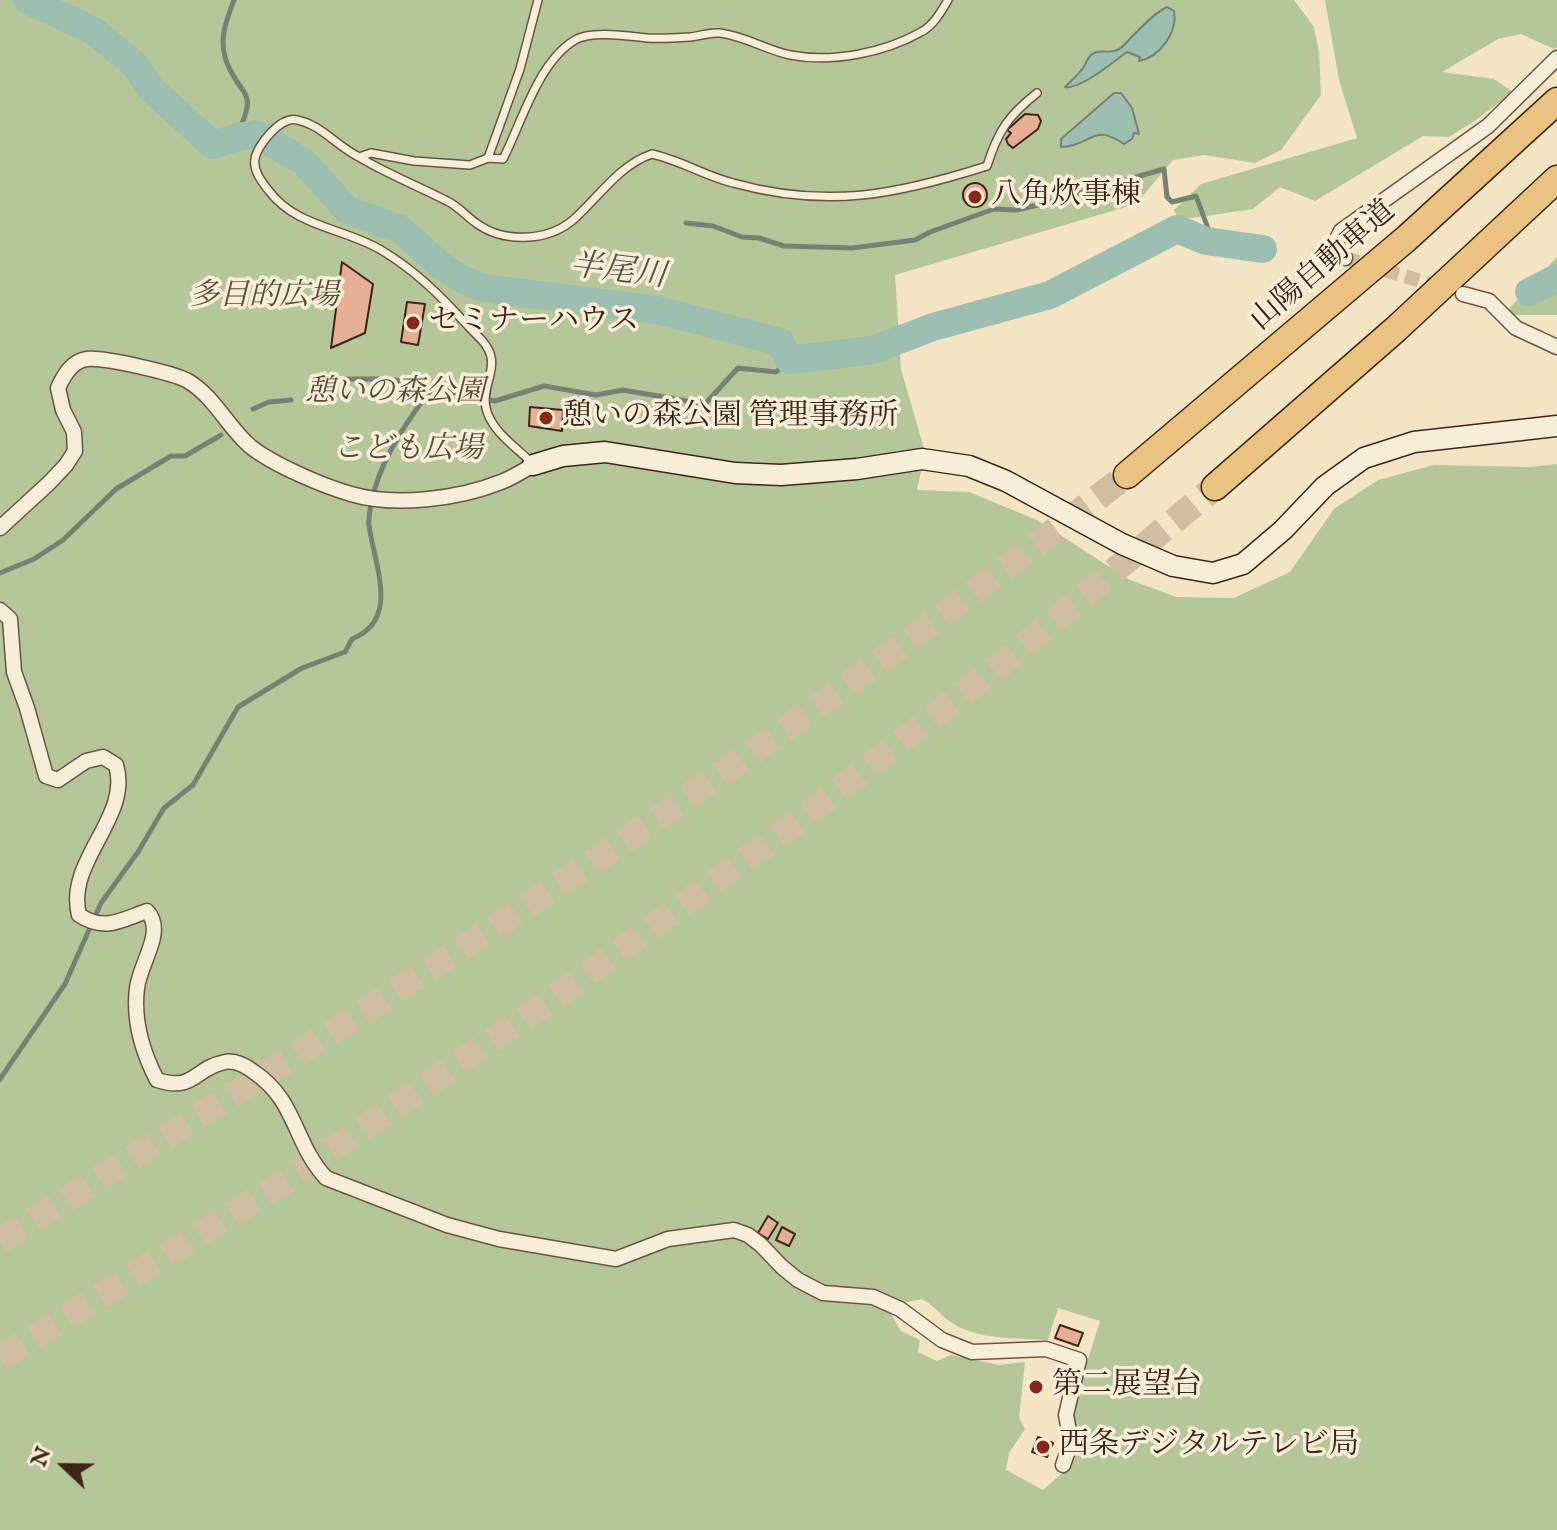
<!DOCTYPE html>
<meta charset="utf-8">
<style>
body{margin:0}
#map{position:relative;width:1557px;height:1530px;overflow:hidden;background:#f3e5c4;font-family:"IM FELL English",serif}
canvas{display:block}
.north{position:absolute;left:24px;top:1426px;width:80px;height:80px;-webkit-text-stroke:6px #f7eed9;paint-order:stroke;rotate:292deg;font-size:22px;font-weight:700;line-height:32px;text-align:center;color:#402416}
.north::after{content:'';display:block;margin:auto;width:28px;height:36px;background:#402416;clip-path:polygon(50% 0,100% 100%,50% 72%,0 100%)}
</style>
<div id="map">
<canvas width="1557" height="1530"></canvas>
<div class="north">N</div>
</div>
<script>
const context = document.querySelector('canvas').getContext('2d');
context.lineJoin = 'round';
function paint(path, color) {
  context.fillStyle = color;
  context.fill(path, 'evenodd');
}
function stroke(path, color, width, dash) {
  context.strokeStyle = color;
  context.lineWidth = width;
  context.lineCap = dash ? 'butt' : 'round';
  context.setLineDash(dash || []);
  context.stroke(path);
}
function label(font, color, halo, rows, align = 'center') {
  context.font = font + ' "IM FELL English","Noto Serif JP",serif';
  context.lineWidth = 7;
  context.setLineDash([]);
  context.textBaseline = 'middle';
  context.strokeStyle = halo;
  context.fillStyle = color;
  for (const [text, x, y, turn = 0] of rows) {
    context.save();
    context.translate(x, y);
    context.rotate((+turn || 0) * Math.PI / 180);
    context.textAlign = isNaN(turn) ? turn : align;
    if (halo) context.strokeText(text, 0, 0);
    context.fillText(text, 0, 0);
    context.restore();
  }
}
const green = new Path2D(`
 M0,0H1294L1314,27L1319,52L1321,95L1281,150L1255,163L1204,155L1173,160L1136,204L895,275L901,369L925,452L917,490L969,492L1037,520L1128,579L1176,597L1234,598L1290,572L1334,509L1378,480L1434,465L1530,467L1557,464V1530H0ZM922,1299C935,1306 941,1316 952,1323C977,1340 1018,1338 1048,1340L1058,1308L1100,1321L1070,1417L1068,1468L1043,1490L1006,1470L1009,1453L1025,1429L1019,1418L1025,1362L999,1365L951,1355L937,1361L918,1352L920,1340L901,1331L890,1312L904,1303Z
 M1325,0H1557V47L1554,49L1521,34L1498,39L1442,72L1494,79L1513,92L1476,120L1449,137L1423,136L1315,201L1280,187L1253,209L1179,220L1174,210L1201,184L1357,138L1339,80Z
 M1557,257V315H1503Z`);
const water = new Path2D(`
 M1167,7L1174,11C1178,32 1160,57 1139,61L1140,57L1127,52C1113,62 1080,90 1065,87C1071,81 1078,75 1083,68C1087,63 1087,56 1094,53C1104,49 1114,56 1124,45C1135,34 1152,14 1167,7Z
 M1114,93H1121L1132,108L1139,134L1134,133L1132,139L1124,144C1092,122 1092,146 1061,147V139Z`);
const stream = new Path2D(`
 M234,0C226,21 218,41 227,63C242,99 258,89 238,133L244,136
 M686,223L713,226L742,237L759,238L784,246L852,248L915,240L930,232L994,209L1016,210L1038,205L1164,169L1167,197L1172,202L1196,196L1209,231L1223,243
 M313,379H390L495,401L544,386L596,395L623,390L705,404L738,368L776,372L789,360
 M253,409L269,402L291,400
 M0,573L34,559L63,540L116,489L171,456H185L221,435
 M0,1079L65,984L101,903L138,852L164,808L193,785L238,707L302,668L345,652L352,639C401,620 374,564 369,525C368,514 372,499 375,488C386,451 410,417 433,387`);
const river = new Path2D(`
 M27,0L94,31L135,65L150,88L213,145L238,137L256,134L304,162L347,210L400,229L439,264L458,277L483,288L658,310L780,342L789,360L873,350L933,327L1050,295L1177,229L1206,241L1263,249
 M1529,292L1557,278`);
const building = new Path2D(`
 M1025,114L1038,115L1041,121L1038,129L1013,148L1008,144L1006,139L1011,133L1007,130Z
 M963 195a12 12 0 1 1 24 0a12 12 0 1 1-24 0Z
 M342,262L373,284L365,333L331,348Z
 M407,302L425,304L418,345L401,342Z
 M530,407L563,410L562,431L529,426Z
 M768,1216L778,1223L768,1239L758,1233Z
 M782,1227L795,1234L789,1246L776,1240Z
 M1060,1325L1083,1333L1078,1346L1055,1338Z
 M1038,1437L1053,1443L1047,1457L1032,1452Z`);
const streetTunnel = new Path2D(`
 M1345,258L1444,288`);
const highwayTunnel = new Path2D(`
 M0,1241C251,1083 504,927 747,756C877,666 1002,571 1127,475
 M0,1358L287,1180L561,993L792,826L1009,658L1215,487`);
const lane = new Path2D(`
 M359,157C387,174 418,186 447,201C458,206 466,216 476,223C503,243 547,242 573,220C599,197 619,165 652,154C680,160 705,176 733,183C827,209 896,195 987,166C998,131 1008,116 1037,93
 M488,158L520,69L538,0
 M532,463C516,447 491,431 486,408C481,387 499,368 488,349C484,340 474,333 468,326C442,297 415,270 381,250C344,228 296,227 269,191C262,182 253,171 255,159C257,145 281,116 297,120C320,124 338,147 359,157L371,153L414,161L470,165L488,158L503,159C522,122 538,62 575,40C591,30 628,36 647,38C661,39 676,38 690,37C700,36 710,32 720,33C745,36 766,50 790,55C832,63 884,53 921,32C933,26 941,12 948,0`);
const street = new Path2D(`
 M1345,258L1339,253L1336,241L1341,231L1488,126L1557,58
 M1463,294L1489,301L1516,328L1557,347
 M0,528L49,483L66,465L75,451L74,432L63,410L58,388C64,375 72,361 87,359C103,357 174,373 188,381C215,397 228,428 251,447C274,465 323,486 351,494C394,507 459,499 501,482C512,478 523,471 533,465
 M0,610L10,619L14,672L27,708L46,776L58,780L86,761L103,757L116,765C132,817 65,861 79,915C105,932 121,920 147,911C166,931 140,963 137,988C133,1020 142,1051 157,1080C195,1092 194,1068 225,1062C235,1060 246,1066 254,1072C297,1101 293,1142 326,1178L447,1225L499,1239L616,1259L668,1239L734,1230L748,1235L761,1245L782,1267L798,1280L823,1293L873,1297L900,1309L942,1340L972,1352L1046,1349L1079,1360L1066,1415L1071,1442L1063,1465`);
const secondary = new Path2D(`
 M533,465L563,456L605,452L735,473L781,475L857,469L922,459L969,466L1006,481L1122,544L1173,566L1213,573L1243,564L1283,530L1325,486L1364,458L1414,442L1557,426`);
const highway = new Path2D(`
 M1127,475L1407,238L1557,101
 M1215,487L1396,329L1557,179`);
const markers = [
 [975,197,8,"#8f2418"],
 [413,323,8,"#8f2418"],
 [546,418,8,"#8f2418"],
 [1036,1387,8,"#8f2418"],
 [1043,1447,8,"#8f2418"]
];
const poiNames = [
 ["八角炊事棟",991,197],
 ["セミナーハウス",429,323],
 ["憩いの森公園 管理事務所",562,418],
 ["第二展望台",1052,1387],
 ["西条デジタルテレビ局",1059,1447]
];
const streetNames = [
 ["山陽自動車道",1324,267,-41]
];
const parkNames = [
 ["多目的広場",264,298],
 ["憩いの森公園",395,394],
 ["こども広場",408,451]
];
const waterNames = [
 ["半尾川",618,273,7]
];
paint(green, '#b5c699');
paint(water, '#9cbfb1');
stroke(water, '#778173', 2);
stroke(stream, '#778173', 5);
stroke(river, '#9cbfb1', 28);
paint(building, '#e5af95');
stroke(building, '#402416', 2);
stroke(streetTunnel, '#cfbea1', 14, [14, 7]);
stroke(highwayTunnel, '#cfbea1', 26, [26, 13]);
stroke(lane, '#6d5442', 10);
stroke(street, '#6d5442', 17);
stroke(secondary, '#402416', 23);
stroke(highway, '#402416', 29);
stroke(lane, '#f7eed9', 7);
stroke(street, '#f7eed9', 14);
stroke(secondary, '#f7eed9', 20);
stroke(highway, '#eac282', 26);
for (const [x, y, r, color] of markers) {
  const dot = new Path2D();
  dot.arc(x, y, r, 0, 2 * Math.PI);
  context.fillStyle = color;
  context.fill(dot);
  stroke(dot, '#f7eed9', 3);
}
label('30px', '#402416', '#f7eed9', poiNames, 'left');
label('30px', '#402416', '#f7eed9', streetNames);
label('italic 30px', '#5d4c37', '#f7eed9', parkNames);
label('italic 32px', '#5c5244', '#f7eed9', waterNames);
</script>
